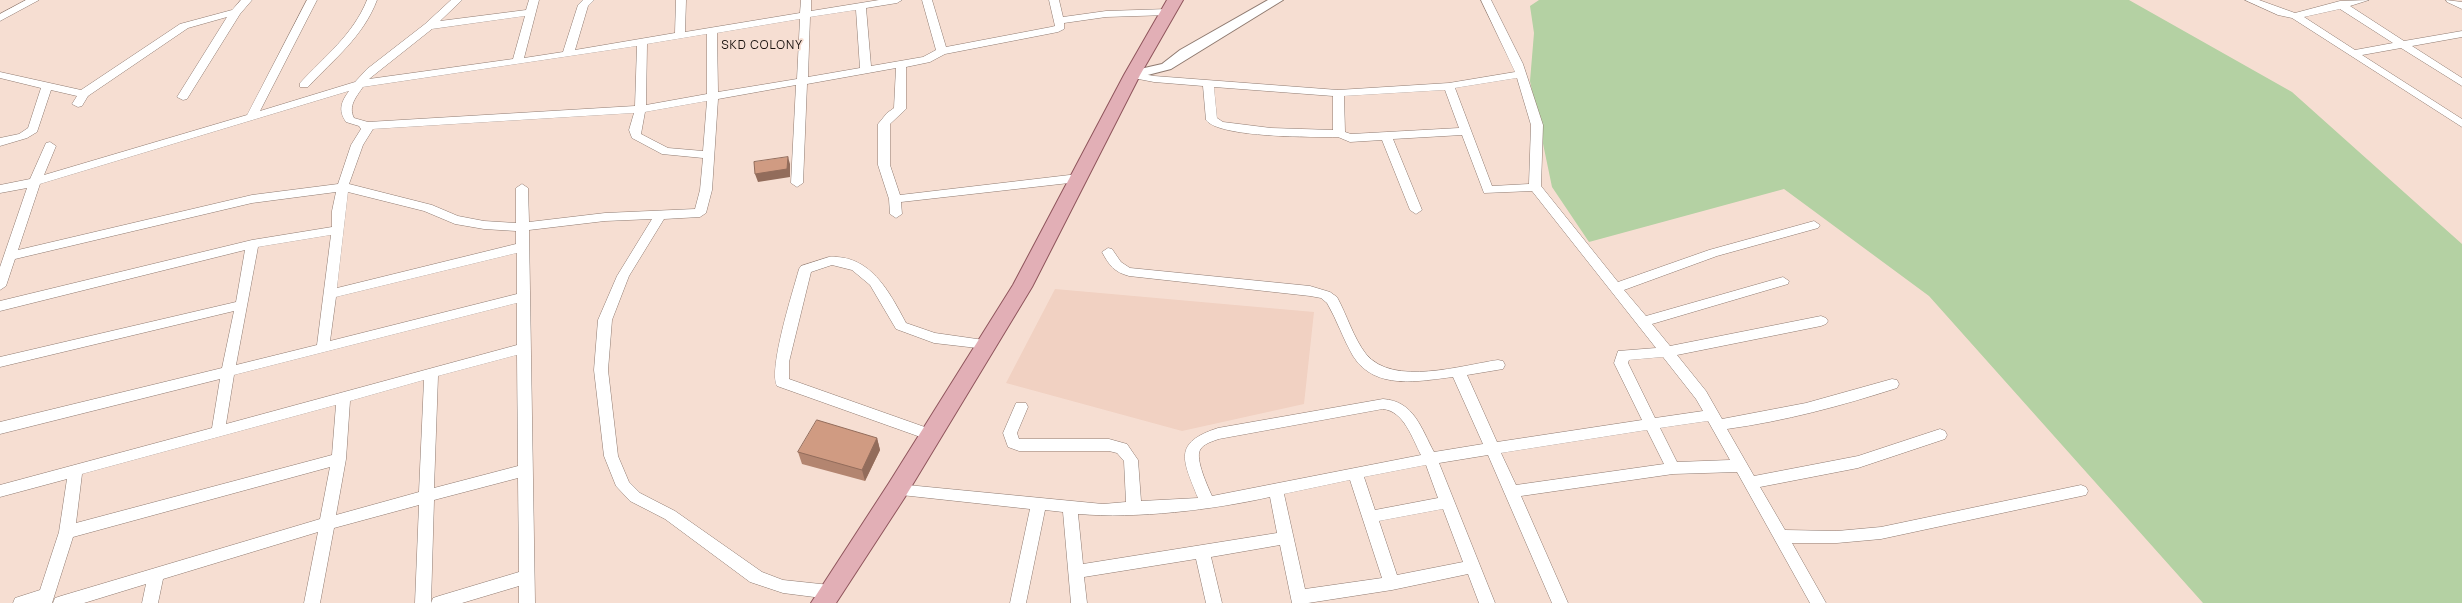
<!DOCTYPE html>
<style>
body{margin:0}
canvas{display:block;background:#f6ded2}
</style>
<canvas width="2462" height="603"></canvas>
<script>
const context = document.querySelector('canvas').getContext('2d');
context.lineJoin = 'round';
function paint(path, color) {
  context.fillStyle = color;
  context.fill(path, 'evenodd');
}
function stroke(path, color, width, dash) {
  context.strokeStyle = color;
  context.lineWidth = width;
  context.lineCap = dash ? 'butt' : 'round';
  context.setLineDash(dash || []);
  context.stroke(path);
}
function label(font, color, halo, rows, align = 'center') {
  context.font = font + ' Manrope,sans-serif';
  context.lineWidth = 3.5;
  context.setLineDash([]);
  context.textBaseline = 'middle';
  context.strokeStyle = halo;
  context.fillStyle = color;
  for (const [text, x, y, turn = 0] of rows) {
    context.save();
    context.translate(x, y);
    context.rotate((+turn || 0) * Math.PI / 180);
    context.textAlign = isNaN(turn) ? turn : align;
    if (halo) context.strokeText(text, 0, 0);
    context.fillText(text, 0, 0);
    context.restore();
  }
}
const built = new Path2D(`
 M1055,289L1314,312L1304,404L1182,431L1006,383Z`);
const green = new Path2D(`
 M1539,0H2129L2292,92L2462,244V603H2203L1929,296L1784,189L1589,242L1552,187L1530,81L1534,33L1530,6Z`);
const minor = new Path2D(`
 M26,0H39L0,21V14Z
 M241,0H252L240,14L187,99L183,100L177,97L227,17L188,28L88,96L82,106L78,107L72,104L77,96L51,90L37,132L27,138L0,146V138L19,134L28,128L41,88L0,78V72L81,90L180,24L232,10Z
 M307,0H317L260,111L355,82L367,69L425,24L451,0H462L440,21L526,10L529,0H539L524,58L563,52L578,5L583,0H594L588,6L575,50L675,33L676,0H686L685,32L800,13L801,0H811V11L879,0H902L897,3L866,8L871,66L923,57L936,50L922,0H932L946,47L1051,27L1055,26L1049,0H1059L1063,17L1106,11L1168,9L1173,12L1168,15L1106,17L1064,23V29L1058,32L945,54L930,62L906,67V109L890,124V165L900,195L1078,174L1084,178L1078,182L901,202L902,214L896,218L890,214L889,199L878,165V124L887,113L894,108L896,68L807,84L803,183L797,187L791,183L796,85L718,99L712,190L706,213L700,217L664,219L629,276L612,320L608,370L618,456L629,482L640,493L675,511L762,572L783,580L830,585L836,587L838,592L836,597L830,599L783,593L750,582L665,519L630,501L616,486L604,456L594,370L598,320L617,276L652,219L605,221L529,230L535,603H519V586L462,603H431L433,598L439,596L519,572L518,478L434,500L431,603H415L419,505L334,528L320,603H304L318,532L163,579L158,603H142L146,584L84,603H53L55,598L61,596L320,519L330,467L73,537L52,603H13L15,598L40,590L59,532L67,479L0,497V485L212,428L220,379L0,434V422L222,368L234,311L0,367V357L236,302L245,250L0,311V301L252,240L332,227V211L336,192L252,203L15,259L6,286L0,290V267L27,188L0,193V185L30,179L46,143L50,142L56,146L44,175L247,115ZM856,10L860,68L808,77L810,17ZM525,16L513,59L369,79L432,29ZM800,19L797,79L718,92L717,33ZM707,34V94L646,105L647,44ZM637,46L635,106L368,122L354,118C348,106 356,97 363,87ZM349,91C341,102 338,110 346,122L359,126L361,129L351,145L338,184L252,195L18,250L40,184ZM707,101L703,151L668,148L641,134L645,112ZM634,113L629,130L632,138L662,154L703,158L700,190L695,209L605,213L529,222L528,188L522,184L516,188V223L484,221L458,216L432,205L349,184L363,145L373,129ZM348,192L424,211L455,224L484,229L516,231V244L337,288ZM331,235L317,345L236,365L258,247ZM517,253V294L330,341L336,297ZM517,303V345L226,424L234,375ZM517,355L518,466L434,488L438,376ZM424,380L419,492L336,515L346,459L350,401ZM336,405L332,455L76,523L82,474Z
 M367,0H377C363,37 334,59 308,87H300V83C325,56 353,35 367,0Z
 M1481,0H1491L1523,64L1543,125L1541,186L1618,282L1709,250L1814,221L1820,225L1818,228L1717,256L1624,290L1646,316L1783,277L1789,281L1788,284L1652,324L1670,346L1821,316L1826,318L1828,321L1826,324L1821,326L1677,355L1706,391L1722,419L1806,403L1892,379L1897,380L1899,384L1897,388C1841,406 1785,421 1727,429L1754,476L1858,456L1940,429L1945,431L1947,435L1945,439L1858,468L1760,487L1785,530L1837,531L1881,527L2081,485L2086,487L2088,491L2086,495L1881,539L1837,543H1792L1826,603H1810L1737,472L1673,474L1521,496L1568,603H1552L1488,455L1439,463L1495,603H1479L1468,574L1392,590L1308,603H1292L1280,545L1211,557L1222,603H1206L1196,559L1084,577L1087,603H1071L1063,512L1045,510L1026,603H1010L1030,509L892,494L890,490L892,486L897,484L1103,504L1126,502L1124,461L1117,453L1109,451H1019L1008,447L1003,433L1016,403H1026L1028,407L1017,433L1019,439H1109L1127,444L1138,460L1141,501L1198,498C1183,460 1172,443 1218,428L1383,399C1414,401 1421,428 1434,452L1483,444L1453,377C1419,381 1375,391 1353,356C1343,339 1337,320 1327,303L1321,298L1310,296L1129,276C1114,272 1109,265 1102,252L1108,248L1112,249L1121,262L1130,268L1310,286L1330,292L1337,297C1347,315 1353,337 1366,354C1393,387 1462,365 1498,360L1503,361L1505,365L1503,369L1467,375L1497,442L1642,420L1614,363L1618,351L1656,348L1532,191L1484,193L1462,135L1393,139L1422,210L1416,214L1410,210L1382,140L1350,142L1338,137C1314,137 1219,138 1206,120L1203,86L1154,82L1128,77L1127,75L1132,72L1154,76L1338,90L1449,83L1515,72ZM1517,78L1531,125L1529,184L1492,186L1455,88ZM1214,87L1333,96V130L1271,128L1223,122L1217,118ZM1445,90L1459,128L1351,134L1345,132L1344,96ZM1663,357L1696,399L1703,411L1655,418L1628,363L1629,360ZM1383,409C1404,411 1412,438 1421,455L1212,496C1208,487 1195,459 1200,450C1203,444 1213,441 1219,439ZM1708,421L1730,460L1677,462L1660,428ZM1647,430L1664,464L1516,485L1501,453ZM1426,465L1438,498L1375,510L1364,477ZM1350,480L1382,578L1305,589L1284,494ZM1270,497L1277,533L1083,564L1078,514C1137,519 1212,510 1270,497ZM1443,509L1463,562L1397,575L1379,521Z
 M2245,0H2259L2295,13L2340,1L2369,0L2350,6L2404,41L2462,31V37L2412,46L2462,78V86L2401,48L2362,55L2462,119V127L2292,18L2278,15ZM2340,9L2393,43L2355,50L2304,17Z
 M2446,0L2462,2V9L2447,2Z
 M829,257C870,254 889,291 906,323L935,333L991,341L993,344L991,347L986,349L934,343L896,329L870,285L852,270L832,265L811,272L789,362V379L936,431L938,435L936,439L931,441L926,439L777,386C768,369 793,291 799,269L801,266Z`);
const tertiary = new Path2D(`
 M1268,0H1283L1171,69L1132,79L1125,75L1127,72L1162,64L1180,50Z`);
const primary = new Path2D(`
 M1167,0H1183L1140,75L1032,287L905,497L836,603H811L889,483L1013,285L1124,75Z`);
const wall = new Path2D(`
 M877,438L880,450L865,481L802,464L798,452Z`);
const shadedWall = new Path2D(`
 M788,157L790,164V177L758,182L755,174Z
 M877,438L880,450L865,481L862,470Z`);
const building = new Path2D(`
 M788,157L787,169L755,174L754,162Z
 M817,420L877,438L862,470L798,452Z`);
const neighbourhoodNames = [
 ["SKD COLONY",762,46]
];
paint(built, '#f1d1c2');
paint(green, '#b4d1a3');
stroke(minor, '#8f7a70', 1);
stroke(tertiary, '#8f7a70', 2);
stroke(primary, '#8f555c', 2);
paint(minor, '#fff');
paint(tertiary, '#fff');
paint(primary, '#e2afb6');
paint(wall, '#b38570');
paint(shadedWall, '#926c5b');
paint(building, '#d09b82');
stroke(building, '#926c5b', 1);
context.letterSpacing = '1px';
label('12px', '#19110e', '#f6ded2', neighbourhoodNames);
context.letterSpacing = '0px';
</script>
